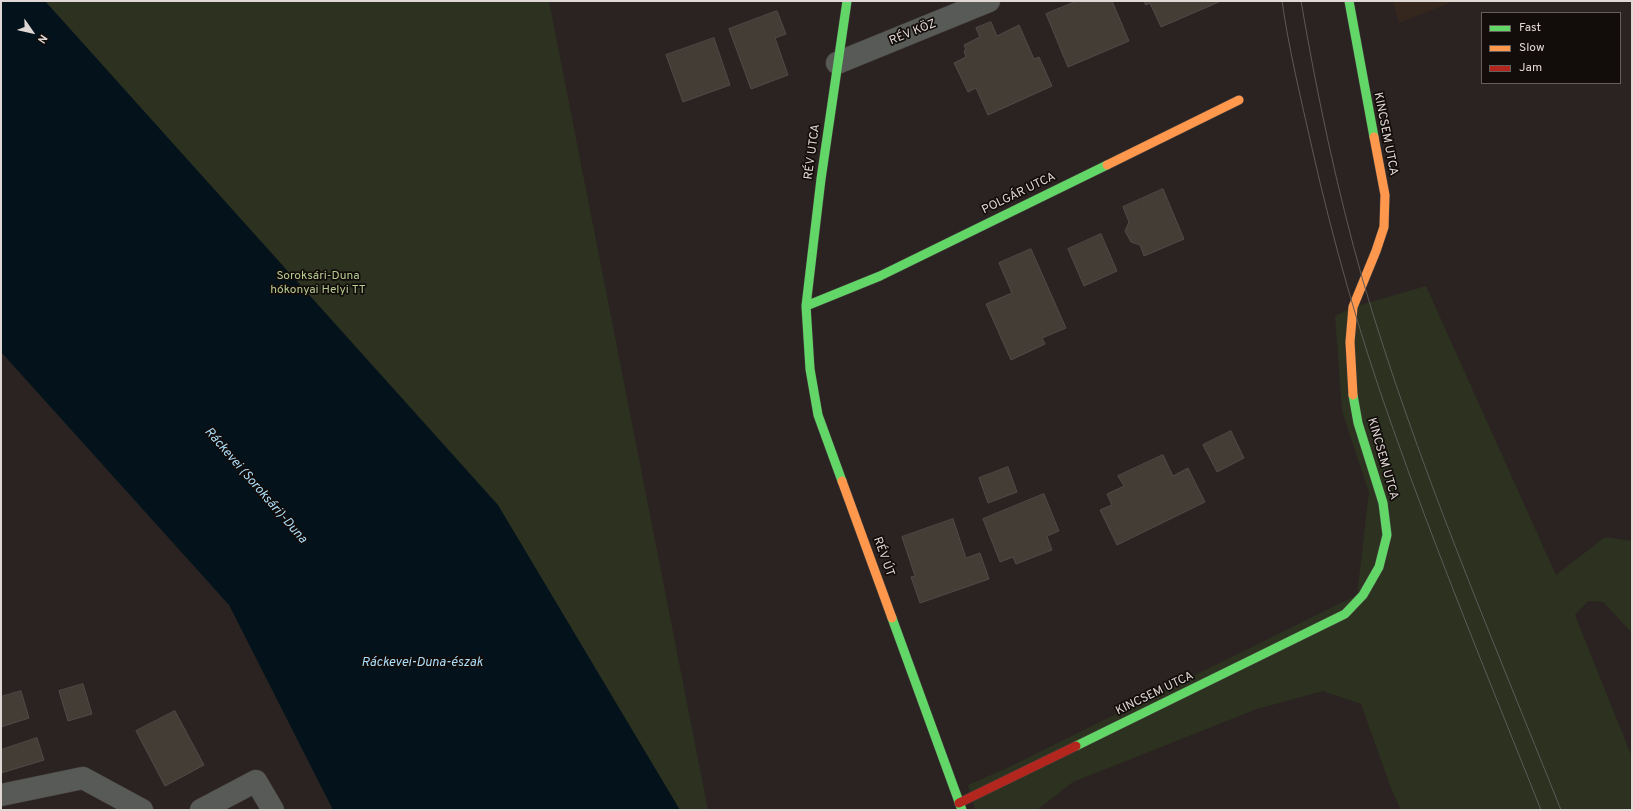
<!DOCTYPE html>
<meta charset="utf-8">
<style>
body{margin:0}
#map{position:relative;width:1633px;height:811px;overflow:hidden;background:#2a2321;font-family:Overpass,sans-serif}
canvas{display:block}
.frame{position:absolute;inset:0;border:2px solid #e0d8d5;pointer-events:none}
.legend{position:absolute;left:1481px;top:12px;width:140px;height:72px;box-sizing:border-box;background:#120d0b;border:1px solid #645e5c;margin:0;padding:5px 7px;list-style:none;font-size:12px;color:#e0d8d5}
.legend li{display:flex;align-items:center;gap:8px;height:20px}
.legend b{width:20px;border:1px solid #645e5c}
.north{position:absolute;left:12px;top:12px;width:40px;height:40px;-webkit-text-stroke:3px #120d0b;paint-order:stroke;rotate:124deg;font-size:11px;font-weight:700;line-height:16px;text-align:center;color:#e0d8d5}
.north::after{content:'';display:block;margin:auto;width:14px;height:18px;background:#e0d8d5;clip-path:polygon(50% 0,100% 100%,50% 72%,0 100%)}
</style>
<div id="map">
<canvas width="1633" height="811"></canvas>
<div class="frame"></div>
<ul class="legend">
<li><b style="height:5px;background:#63d668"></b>Fast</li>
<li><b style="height:5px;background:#ff974d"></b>Slow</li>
<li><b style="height:5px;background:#b3261e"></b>Jam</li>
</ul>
<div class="north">N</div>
</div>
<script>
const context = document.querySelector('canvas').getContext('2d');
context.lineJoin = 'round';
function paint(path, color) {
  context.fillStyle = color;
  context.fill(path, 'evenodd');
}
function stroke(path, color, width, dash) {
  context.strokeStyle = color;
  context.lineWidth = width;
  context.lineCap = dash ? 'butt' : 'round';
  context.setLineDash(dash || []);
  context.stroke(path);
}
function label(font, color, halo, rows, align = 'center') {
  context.font = font + ' Overpass,sans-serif';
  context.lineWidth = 3.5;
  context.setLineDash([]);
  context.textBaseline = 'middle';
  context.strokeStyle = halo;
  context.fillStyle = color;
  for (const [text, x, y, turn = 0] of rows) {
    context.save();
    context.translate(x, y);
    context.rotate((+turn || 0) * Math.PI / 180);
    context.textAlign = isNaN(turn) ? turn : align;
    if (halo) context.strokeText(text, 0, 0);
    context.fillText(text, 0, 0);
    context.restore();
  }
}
const built = new Path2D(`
 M1393,1H1455L1399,23Z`);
const green = new Path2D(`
 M1,1H549L708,810H333L229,605L1,352Z
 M1426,286L1556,575L1605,537L1632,541V633L1603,602L1588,601L1575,615L1632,757V810H1401L1392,791L1361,704L1323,691L1257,709L1073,782L1037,810H975L968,785L1005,769L1357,595L1369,492L1342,411L1335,316L1353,307Z`);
const water = new Path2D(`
 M1,1H45L498,505L680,810H333L229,605L1,352Z`);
const building = new Path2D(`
 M1077,1H1112L1129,41L1068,67L1046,14Z
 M1144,1H1221L1161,27L1150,3L1146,5Z
 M777,11L786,34L775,38L788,75L751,89L729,29Z
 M991,22L997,36L1019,25L1034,59L1039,57L1052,86L988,115L976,88L968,92L954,63L966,57L964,51L966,50L964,45L980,37L976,28Z
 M714,38L730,85L683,102L666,55Z
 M1163,189L1184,239L1144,256L1140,245L1131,242L1125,231L1129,222L1123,207Z
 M1101,234L1117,271L1084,286L1068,249Z
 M1031,249L1066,328L1042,338L1045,344L1011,360L986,304L1012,293L999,263Z
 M1231,431L1244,458L1217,472L1203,445Z
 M1163,455L1173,476L1188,468L1205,502L1117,545L1100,510L1112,505L1107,494L1124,486L1118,476Z
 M1008,467L1017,492L988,503L979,478Z
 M1044,494L1059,531L1047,536L1052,550L1016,564L1013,557L1000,562L983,519Z
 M953,519L966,558L980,553L989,579L920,603L911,577L915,576L902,537Z
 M83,684L92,714L68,721L59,691Z
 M21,691L29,718L1,727V697Z
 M175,711L204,765L165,786L136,731Z
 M37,738L44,760L1,773V750Z`);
const street = new Path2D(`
 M837,63L989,1
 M1,795L83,778L142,810
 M201,810L256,781L273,810`);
const fast = new Path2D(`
 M1349,1L1374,137
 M806,306L880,276L1107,165
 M842,481L818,415L810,369L806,306L821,179L847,1
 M892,618L962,810
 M1076,746L1345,614L1363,595L1379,567L1387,535L1383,503L1358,423L1353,395`);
const slow = new Path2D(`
 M1107,165L1239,100
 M1353,395L1350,342L1353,307L1376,251L1384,227L1385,195L1374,137
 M842,481L892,618`);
const jam = new Path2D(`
 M959,803L1076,746`);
const tram = new Path2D(`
 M1282,1C1289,50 1301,99 1312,148C1333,241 1359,333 1391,423C1437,554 1490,682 1541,810
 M1301,1C1317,95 1337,189 1363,281C1416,461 1491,635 1561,810`);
const streetNames = [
 ["RÉV KÖZ",913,33,-22],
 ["KINCSEM UTCA",1385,134,79],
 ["RÉV UTCA",813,152,-82],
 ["POLGÁR UTCA",1019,194,-26],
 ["KINCSEM UTCA",1382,459,74],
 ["RÉV ÚT",883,557,70],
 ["KINCSEM UTCA",1155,694,-26]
];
const parkNames = [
 ["Soroksári-Duna",318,277],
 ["hókonyai Helyi TT",318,291]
];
const waterNames = [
 ["Ráckevei (Soroksári)-Duna",255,486,49],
 ["Ráckevei-Duna-észak",422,663]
];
paint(built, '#35261e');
paint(green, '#2c3120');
paint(water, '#04121c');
paint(building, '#443d36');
stroke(building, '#4f4b48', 1);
stroke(street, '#46413f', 23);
stroke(fast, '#46413f', 10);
stroke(slow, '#46413f', 10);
stroke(jam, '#46413f', 10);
stroke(street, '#585a57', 22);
stroke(fast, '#63d668', 9);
stroke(slow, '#ff974d', 9);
stroke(jam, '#b3261e', 9);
stroke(tram, '#5d5a58', 1);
label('12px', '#e0d8d5', '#120d0b', streetNames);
label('12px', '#b5ca8f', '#120d0b', parkNames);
label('italic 13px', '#abdefb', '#120d0b', waterNames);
</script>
